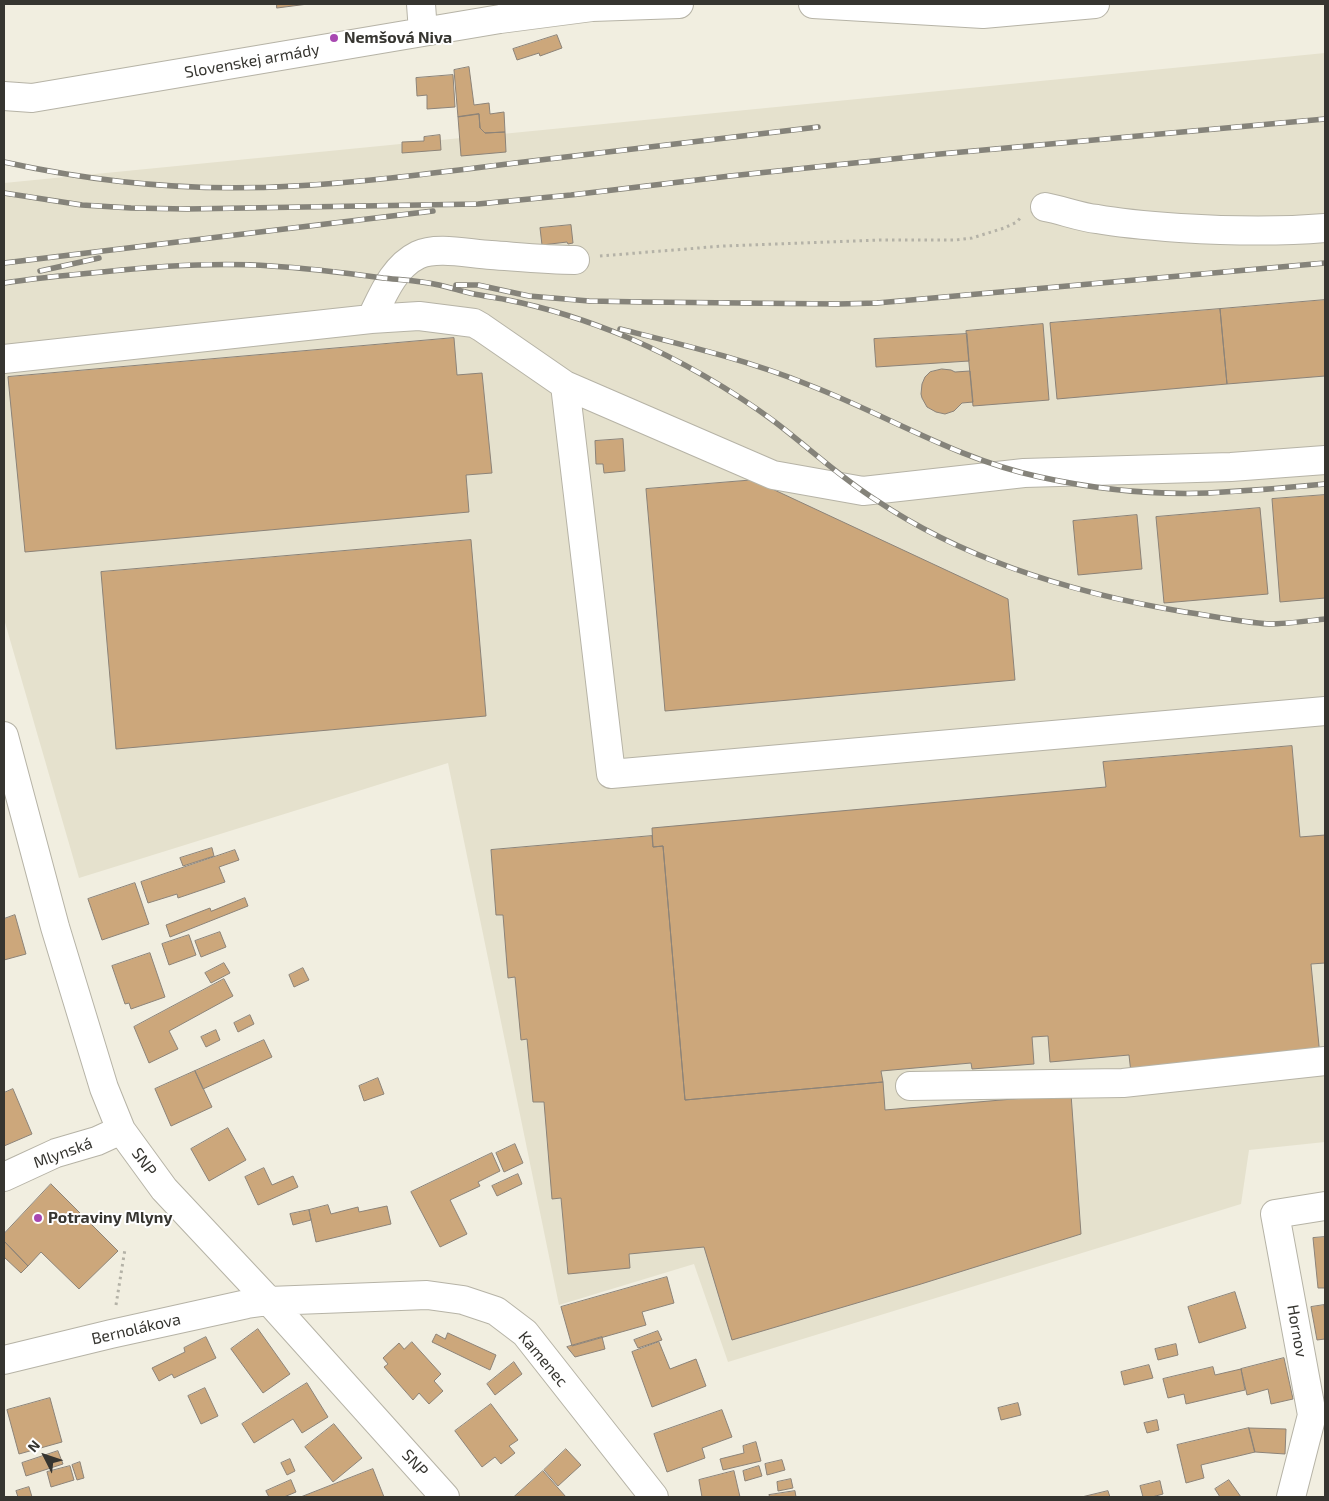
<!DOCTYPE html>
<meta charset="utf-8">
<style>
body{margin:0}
#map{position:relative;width:1329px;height:1501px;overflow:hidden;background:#f1eee0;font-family:"Exo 2",sans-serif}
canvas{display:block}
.frame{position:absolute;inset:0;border:5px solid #363530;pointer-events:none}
.north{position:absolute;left:20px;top:1431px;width:50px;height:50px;-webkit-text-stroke:4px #fff;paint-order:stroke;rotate:311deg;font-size:14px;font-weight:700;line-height:20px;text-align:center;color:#363530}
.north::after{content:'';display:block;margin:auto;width:18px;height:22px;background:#363530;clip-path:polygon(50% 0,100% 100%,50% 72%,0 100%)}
</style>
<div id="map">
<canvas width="1329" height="1501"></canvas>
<div class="frame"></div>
<div class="north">N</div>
</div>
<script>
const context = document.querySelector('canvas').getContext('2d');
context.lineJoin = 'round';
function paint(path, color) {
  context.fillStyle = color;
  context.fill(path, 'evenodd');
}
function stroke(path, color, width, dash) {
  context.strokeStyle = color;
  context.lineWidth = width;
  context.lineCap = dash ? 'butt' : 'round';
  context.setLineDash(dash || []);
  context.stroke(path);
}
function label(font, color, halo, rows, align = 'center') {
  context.font = font + ' "Exo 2",sans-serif';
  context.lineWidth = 4;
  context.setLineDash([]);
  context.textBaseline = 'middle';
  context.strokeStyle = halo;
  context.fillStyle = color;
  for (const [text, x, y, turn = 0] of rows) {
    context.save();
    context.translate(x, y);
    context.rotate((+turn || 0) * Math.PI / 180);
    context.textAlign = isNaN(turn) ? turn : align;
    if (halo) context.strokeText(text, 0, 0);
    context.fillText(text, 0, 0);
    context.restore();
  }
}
const built = new Path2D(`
 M1325,53V1142L1249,1150L1241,1204L728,1362L694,1264L559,1305L448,763L79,878L4,619V183Z`);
const building = new Path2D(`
 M277,4H308L277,8Z
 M557,35L562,48L540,56L539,53L517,60L513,49Z
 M469,67L474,105L489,103L490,114L504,112L505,132L485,133L480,128L479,114L458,117L454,70Z
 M453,75L455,107L427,109V95L417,96L416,78Z
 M479,114L480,128L485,133L505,132L506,152L461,156L458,117Z
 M440,135L441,150L402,153V142L424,141V137Z
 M571,225L573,243L568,244L567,242L542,245L540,228Z
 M1325,300V376L1227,384L1220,309Z
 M1220,309L1227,384L1057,399L1050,323Z
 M1043,324L1049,400L973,406L966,331Z
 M967,334L969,361L876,367L874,339Z
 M454,338L457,375L482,373L492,473L466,475L469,512L25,552L8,377Z
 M942,369L951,370L955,372L970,371L973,402L962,403L954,411L945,414L936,412L927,407L922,398L921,394L922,384L925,377L930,372Z
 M623,439L625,471L604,473L603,464H596L595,441Z
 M753,480L1008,599L1015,680L665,711L646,489Z
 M1325,495V598L1280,602L1272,499Z
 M1260,508L1268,594L1164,603L1156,517Z
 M1137,515L1142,569L1078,575L1073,521Z
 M471,540L486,716L116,749L101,572Z
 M1292,746L1300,837L1325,835V963L1311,964L1320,1056L1131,1073L1129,1055L1050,1062L1048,1036L1032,1037L1034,1064L972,1069L971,1063L881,1071L883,1082L685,1100L663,846L653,847L652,828L1106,787L1103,762Z
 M652,836L653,847L663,846L685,1100L883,1082L885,1110L1071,1094L1081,1234L921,1284L732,1340L704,1247L629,1254L630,1268L568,1274L561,1198L552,1199L544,1102H533L527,1039L521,1040L515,977L508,978L503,915H496L491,850Z
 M212,848L214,856L183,866L180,858Z
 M235,850L239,860L219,867L225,882L178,898L177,894L148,903L141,882Z
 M135,883L149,924L102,940L88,899Z
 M245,898L248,906L170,937L166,925L210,908L211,911Z
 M15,915L26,954L4,960V919Z
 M220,932L226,947L201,957L195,941Z
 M189,935L196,955L169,965L162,944Z
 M150,953L165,997L131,1009L129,1003L125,1004L112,966Z
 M224,963L230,973L211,983L205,973Z
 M303,968L309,980L294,987L289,975Z
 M224,979L233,996L169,1031L178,1049L149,1063L134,1027Z
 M250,1015L254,1024L238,1032L234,1023Z
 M216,1030L220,1040L206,1047L201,1037Z
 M264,1040L272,1057L203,1089L195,1071Z
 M195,1071L212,1107L171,1126L155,1089Z
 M378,1078L384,1094L364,1101L359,1086Z
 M13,1089L32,1134L4,1146V1093Z
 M228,1128L246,1160L209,1181L191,1149Z
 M515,1144L523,1163L504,1172L496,1153Z
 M492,1153L500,1171L478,1182L480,1186L450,1200L467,1234L440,1247L411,1192Z
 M264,1168L272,1185L293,1176L298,1187L258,1205L245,1177Z
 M518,1174L522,1184L497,1196L492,1186Z
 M51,1184L118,1251L79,1289L41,1252L28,1266L4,1241V1234Z
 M328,1205L331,1214L358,1207L359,1212L387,1206L391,1224L316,1242L309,1210Z
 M309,1210L311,1220L293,1225L290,1214Z
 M1325,1237V1288H1318L1313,1238Z
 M4,1241L28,1266L21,1273L4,1257Z
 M667,1277L674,1303L642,1312L646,1325L572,1346L561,1307Z
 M1235,1292L1246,1328L1199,1343L1188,1307Z
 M1324,1305L1325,1313V1339L1317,1340L1311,1307Z
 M258,1329L290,1374L263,1393L231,1349Z
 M658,1331L662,1340L638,1348L634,1340Z
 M448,1333L496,1355L490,1370L432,1342L436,1334L445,1339Z
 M206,1337L216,1358L174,1378L172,1374L159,1381L152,1368L185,1352L184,1348Z
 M602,1337L605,1349L575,1357L567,1347Z
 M412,1342L441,1374L434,1381L443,1391L429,1404L419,1393L413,1400L384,1367L388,1364L383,1358L399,1343L404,1349Z
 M659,1342L670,1369L696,1359L706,1386L652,1407L632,1352Z
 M1176,1344L1178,1355L1158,1360L1155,1349Z
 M1284,1358L1293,1399L1271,1404L1268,1389L1247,1395L1241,1369Z
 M514,1362L522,1374L495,1395L487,1384Z
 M1149,1365L1153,1378L1124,1385L1121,1372Z
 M1213,1367L1215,1375L1241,1369L1245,1390L1186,1404L1184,1394L1168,1398L1163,1379Z
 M307,1383L328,1417L302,1433L293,1419L254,1443L242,1424Z
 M205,1388L218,1416L201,1424L188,1396Z
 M50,1398L62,1442L19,1454L7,1410Z
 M1018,1403L1021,1415L1001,1420L998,1408Z
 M491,1404L518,1440L509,1446L515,1453L501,1464L495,1457L482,1467L455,1431Z
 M722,1410L732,1437L702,1448L705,1458L667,1472L654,1434Z
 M1157,1420L1159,1430L1147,1433L1144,1423Z
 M334,1424L362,1458L333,1482L305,1447Z
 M1249,1428L1255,1452L1201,1465L1204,1478L1186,1483L1177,1445Z
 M1249,1428L1286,1429L1285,1454L1255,1452Z
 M756,1442L761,1461L723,1470L720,1459L744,1453L743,1446Z
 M566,1449L581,1465L558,1486L544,1470Z
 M58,1451L63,1464L26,1476L22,1463Z
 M290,1459L295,1471L287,1475L281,1463Z
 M782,1460L785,1470L767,1475L765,1464Z
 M80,1462L84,1478L77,1480L72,1465Z
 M70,1466L74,1480L51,1487L47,1472Z
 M759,1466L762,1476L745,1481L743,1471Z
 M373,1469L384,1497H301Z
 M543,1471L566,1497H514Z
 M734,1471L740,1497H702L699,1480Z
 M791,1479L793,1488L778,1491L777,1482Z
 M291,1480L296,1492L284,1497H269L266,1491Z
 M1229,1480L1241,1497H1220L1215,1489Z
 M1160,1481L1163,1494L1152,1497H1143L1140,1486Z
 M29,1487L32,1497H18L16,1491Z
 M795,1491L796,1497H770L769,1495Z
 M1108,1491L1110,1497H1082Z`);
const path = new Path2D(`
 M600,256L723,246L879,240H956L972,238L1004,228L1017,222L1021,217
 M116,1305L125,1249`);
const minor = new Path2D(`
 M421,4L423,32
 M813,4L983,14L1095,4
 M4,96L32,98L500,19L592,7L679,4
 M1045,207C1062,210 1079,217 1097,219C1124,224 1152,226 1180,228C1229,231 1277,232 1325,228
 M371,319C382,297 393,267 418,255C437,246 470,254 491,255C519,257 547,260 575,260
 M4,359L371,319L419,316L474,323L481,327L565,385L611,774L1325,711
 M565,385L773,475L863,491L1024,473L1231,467L1325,460
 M4,736L55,927L104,1088L121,1130L164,1189L269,1301L445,1497
 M910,1086L1123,1083L1325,1061
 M4,1177L56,1153L97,1141L121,1130
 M4,1360L111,1334L247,1304L269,1301L427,1295L463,1300L496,1311L525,1333L654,1497
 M1291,1497L1312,1415L1275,1214L1325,1206`);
const rail = new Path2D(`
 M4,162C99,183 197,192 294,186C368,182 442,172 515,163C616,151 717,139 818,127
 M4,193L82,205L131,208L187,209L478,204L571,195L730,176L940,154L1325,119
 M4,263L433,211
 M40,271L99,258
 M4,283C36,278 69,275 102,272C158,266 214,262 271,266C308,268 346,273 383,278C402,280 421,281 439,285C453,288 466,293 480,295C489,297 499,298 508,300C548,308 591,322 629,338C678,359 732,390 775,422C809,448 840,477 876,500C968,562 1077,594 1185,612C1213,616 1241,622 1269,624C1287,624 1307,621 1325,619
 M456,285H478L529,296L589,301L644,302L838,304L877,303L1325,263
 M620,329C684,345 748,360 809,385C887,415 956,459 1040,477C1094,489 1152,495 1208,493C1247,491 1286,488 1325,484`);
const markers = [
 [334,38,5,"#a848b1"],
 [38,1218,5,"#a848b1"]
];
const poiNames = [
 ["Nemšová Niva",344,38],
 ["Potraviny Mlyny",48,1218]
];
const streetNames = [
 ["Slovenskej armády",252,61,-10],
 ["Mlynská",63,1153,-20],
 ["SNP",144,1162,54],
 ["Bernolákova",136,1329,-13],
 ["Hornov",1297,1331,80],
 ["Kamenec",543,1359,50],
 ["SNP",415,1463,48]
];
paint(built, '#e5e1cd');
paint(building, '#cca77b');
stroke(building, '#8c8378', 1);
stroke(minor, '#b6b3a6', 30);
stroke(path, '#b4b2a7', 3, [2.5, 4]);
stroke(minor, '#fff', 28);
stroke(rail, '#85837a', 5.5);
stroke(rail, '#fff', 4, [11]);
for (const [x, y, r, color] of markers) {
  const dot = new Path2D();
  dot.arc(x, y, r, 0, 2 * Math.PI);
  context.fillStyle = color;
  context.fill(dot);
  stroke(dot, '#fff', 2);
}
label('bold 16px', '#363530', '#fff', poiNames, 'left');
label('16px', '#363530', '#fff', streetNames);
</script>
